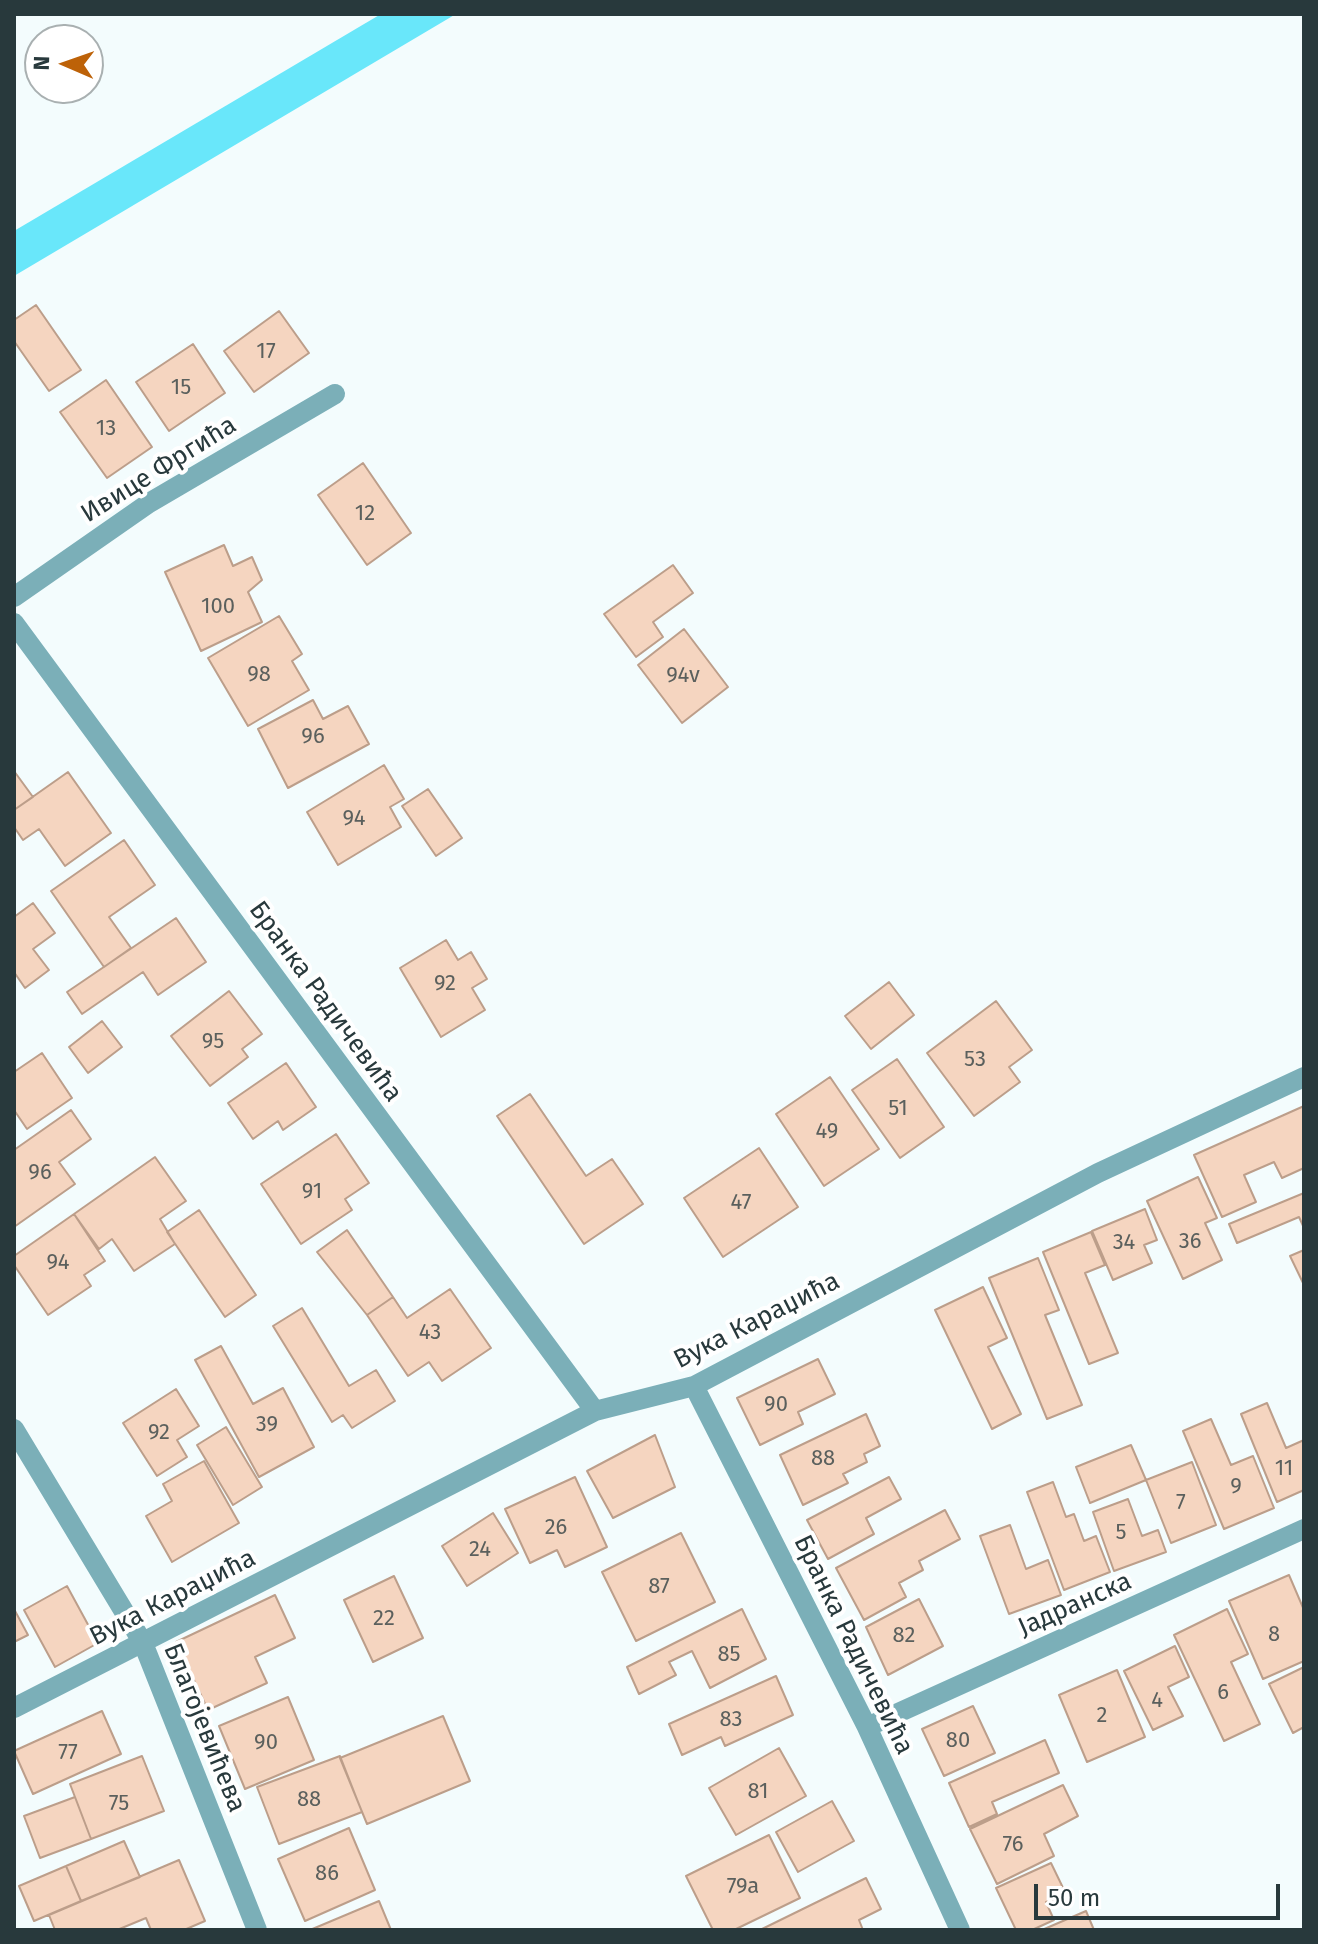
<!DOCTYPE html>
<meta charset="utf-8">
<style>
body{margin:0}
#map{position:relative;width:1318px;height:1944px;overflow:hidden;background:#f3fcfd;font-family:"Fira Sans",sans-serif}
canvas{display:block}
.frame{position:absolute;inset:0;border:16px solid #28393c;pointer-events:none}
.north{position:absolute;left:24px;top:24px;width:80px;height:80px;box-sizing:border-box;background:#fff;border:2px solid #a9b0b1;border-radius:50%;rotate:272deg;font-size:22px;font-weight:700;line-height:32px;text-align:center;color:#28393c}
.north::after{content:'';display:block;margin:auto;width:28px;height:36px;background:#bd6208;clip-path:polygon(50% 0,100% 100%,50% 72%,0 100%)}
.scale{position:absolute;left:1034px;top:1884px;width:246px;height:36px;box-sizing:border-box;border:4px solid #28393c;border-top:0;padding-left:10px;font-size:24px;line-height:28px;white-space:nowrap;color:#28393c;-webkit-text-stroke:6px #fff;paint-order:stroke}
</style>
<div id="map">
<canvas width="1318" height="1944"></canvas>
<div class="frame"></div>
<div class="north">N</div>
<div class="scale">50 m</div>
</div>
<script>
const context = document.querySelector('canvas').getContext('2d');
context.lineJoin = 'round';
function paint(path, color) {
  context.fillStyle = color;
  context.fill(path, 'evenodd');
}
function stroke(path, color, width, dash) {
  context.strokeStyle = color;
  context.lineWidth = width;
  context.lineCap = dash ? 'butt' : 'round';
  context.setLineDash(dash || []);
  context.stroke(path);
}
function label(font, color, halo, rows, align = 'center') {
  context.font = font + ' "Fira Sans",sans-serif';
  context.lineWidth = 8;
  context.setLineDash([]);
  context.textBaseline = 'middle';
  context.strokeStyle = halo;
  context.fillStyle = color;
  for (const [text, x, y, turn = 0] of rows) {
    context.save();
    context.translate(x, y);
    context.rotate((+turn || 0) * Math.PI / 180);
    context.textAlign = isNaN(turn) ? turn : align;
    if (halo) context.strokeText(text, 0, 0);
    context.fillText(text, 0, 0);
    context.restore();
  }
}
const green = new Path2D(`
 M381,14H456L14,276V231Z`);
const building = new Path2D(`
 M36,305L81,370L49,391L14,341V320Z
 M279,311L309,353L254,392L224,351Z
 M193,344L225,393L169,431L136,382Z
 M106,380L152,447L107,478L60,412Z
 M363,463L411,533L367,565L318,495Z
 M224,545L233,566L252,557L262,580L248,592L262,622L201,651L165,572Z
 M673,565L693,593L653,622L663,637L636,657L604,614Z
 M279,616L302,654L292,661L309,690L248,726L208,658Z
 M684,629L728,687L682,723L638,665Z
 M313,700L323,719L348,706L369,744L288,788L258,729Z
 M384,765L404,799L390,807L401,827L338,865L307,812Z
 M14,771L33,797L14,810Z
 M68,772L111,833L65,866L39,829L23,840L14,827V810Z
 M428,789L462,838L436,856L402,806Z
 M124,840L155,885L109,917L131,948L104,967L51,891Z
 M33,903L55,933L33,949L49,970L25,988L14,972V917Z
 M176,918L206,962L158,995L143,972L82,1014L67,992Z
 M446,940L458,960L471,952L487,979L472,988L485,1010L441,1037L400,968Z
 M889,982L914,1015L871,1049L845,1016Z
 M229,991L262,1034L242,1049L248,1057L210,1086L171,1036Z
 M996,1001L1032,1050L1009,1067L1020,1082L974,1116L927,1053Z
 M102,1021L122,1047L88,1073L69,1047Z
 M42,1053L72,1098L27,1129L14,1110V1072Z
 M897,1059L944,1127L900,1158L852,1090Z
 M286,1063L316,1107L283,1130L278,1121L253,1139L228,1103Z
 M830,1077L879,1149L824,1186L776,1114Z
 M530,1094L586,1176L612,1159L643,1204L584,1244L497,1116Z
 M1304,1106V1168L1282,1178L1274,1162L1244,1175L1256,1202L1222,1217L1194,1155Z
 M71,1110L91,1139L59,1162L75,1184L14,1227V1150Z
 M336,1134L369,1183L345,1199L352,1210L301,1244L261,1184Z
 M759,1148L798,1207L723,1257L684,1198Z
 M155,1157L186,1201L160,1219L175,1244L134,1271L112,1239L99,1249L74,1214Z
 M1198,1177L1217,1218L1205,1223L1222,1260L1183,1279L1147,1201Z
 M1304,1193V1228L1299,1217L1237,1243L1229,1224Z
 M1145,1209L1157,1240L1144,1245L1152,1263L1113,1280L1092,1231Z
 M199,1210L256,1295L225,1317L167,1232Z
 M74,1214L105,1261L84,1275L91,1286L48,1315L14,1265V1256Z
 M347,1230L393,1297L367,1315L317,1252Z
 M1091,1232L1105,1265L1085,1273L1118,1353L1089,1364L1043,1252Z
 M1304,1250V1285L1290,1256Z
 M1038,1258L1059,1310L1045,1315L1082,1405L1047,1419L989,1278Z
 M983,1287L1007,1338L988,1347L1021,1414L992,1429L935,1310Z
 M450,1289L491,1348L442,1381L429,1362L408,1376L367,1315L393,1297L407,1318Z
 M302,1308L349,1386L376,1370L395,1401L352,1428L343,1415L332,1422L273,1326Z
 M221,1346L253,1404L283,1388L314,1447L259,1477L195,1360Z
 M818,1359L835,1394L798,1412L803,1424L760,1445L737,1398Z
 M176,1389L199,1426L177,1440L187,1457L157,1476L123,1423Z
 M1267,1403L1286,1448L1304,1440V1490L1277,1502L1241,1414Z
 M866,1414L880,1446L864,1454L867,1462L843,1474L848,1483L803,1505L780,1455Z
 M1211,1419L1231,1465L1253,1456L1274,1508L1224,1529L1183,1431Z
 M226,1427L262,1487L233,1505L197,1445Z
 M655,1435L675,1487L613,1518L587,1471Z
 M1131,1445L1146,1480L1090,1503L1076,1467Z
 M204,1461L239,1523L172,1562L146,1516L172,1501L163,1484Z
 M1192,1462L1216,1525L1171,1543L1146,1480Z
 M575,1477L607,1547L565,1567L557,1550L530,1563L505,1509Z
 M889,1477L901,1499L866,1518L874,1534L828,1559L807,1520Z
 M1053,1482L1066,1517L1074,1514L1084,1541L1096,1536L1110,1572L1064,1590L1027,1492Z
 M1128,1499L1142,1536L1158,1530L1166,1552L1114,1571L1093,1512Z
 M945,1510L960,1539L919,1561L923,1570L899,1583L906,1597L864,1620L836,1568Z
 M493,1513L518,1553L467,1586L442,1546Z
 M1010,1525L1026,1569L1048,1560L1061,1595L1009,1614L980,1536Z
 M681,1533L715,1602L636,1641L602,1572Z
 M1289,1575L1304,1610V1661L1263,1679L1229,1601Z
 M394,1576L423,1638L373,1662L344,1600Z
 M67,1586L98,1643L55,1667L24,1610Z
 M275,1595L295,1638L255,1657L267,1683L208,1710L176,1642Z
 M919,1599L943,1646L888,1675L866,1627Z
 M14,1609L28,1635L14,1642Z
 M742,1609L766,1659L710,1688L692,1651L669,1662L676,1675L639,1694L627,1667Z
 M1227,1609L1248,1654L1231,1662L1260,1724L1224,1741L1174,1635Z
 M1175,1646L1189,1677L1168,1687L1183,1716L1153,1730L1124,1671Z
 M1304,1667V1727L1293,1733L1269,1684Z
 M1117,1670L1145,1737L1087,1762L1059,1695Z
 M776,1676L793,1715L725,1746L721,1737L682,1755L669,1724Z
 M288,1697L314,1760L245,1789L219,1726Z
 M973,1706L995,1753L944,1776L922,1729Z
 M102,1711L121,1754L33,1794L14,1751Z
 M443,1716L470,1781L367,1824L340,1758Z
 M1045,1740L1059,1773L992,1802L997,1814L969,1827L949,1783Z
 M779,1748L806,1796L736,1835L709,1788Z
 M142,1756L164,1811L91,1839L70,1784Z
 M340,1756L362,1812L279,1844L257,1787Z
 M1063,1785L1078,1816L1044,1834L1054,1856L997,1884L970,1829Z
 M75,1797L91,1839L40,1858L24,1816Z
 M832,1801L854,1841L798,1872L776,1832Z
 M349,1828L375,1890L305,1921L278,1859Z
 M769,1835L800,1898L734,1930H713L686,1876Z
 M124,1841L140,1877L81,1901L66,1866Z
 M179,1860L205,1921L184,1930H151L146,1918L117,1930H55L49,1915Z
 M1051,1863L1066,1894L1046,1902L1054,1920L1032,1930H1016L996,1888Z
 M66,1866L81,1901L34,1921L19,1886Z
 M866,1878L881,1909L859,1920L863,1930H760Z
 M379,1901L391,1930H310Z
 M1086,1911L1094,1930H1042Z`);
const minor = new Path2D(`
 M14,597L149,503L335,394
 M14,623L595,1411
 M694,1386L867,1727L960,1930
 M14,1429L143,1643L257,1930
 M14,1708L595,1411L694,1386L1098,1173L1304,1077
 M867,1727L1304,1529`);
const numberNames = [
 ["17",266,352],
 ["15",181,388],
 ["13",106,429],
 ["12",365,514],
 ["100",218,607],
 ["98",259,675],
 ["94v",683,676],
 ["96",313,737],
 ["94",354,819],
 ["92",445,984],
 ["95",213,1042],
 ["53",975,1060],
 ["51",898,1109],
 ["49",827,1132],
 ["96",40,1173],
 ["91",312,1192],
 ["47",741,1203],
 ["36",1190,1242],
 ["34",1124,1243],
 ["94",58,1263],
 ["43",430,1333],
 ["90",776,1405],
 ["39",267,1425],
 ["92",159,1433],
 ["88",823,1459],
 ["11",1284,1469],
 ["9",1236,1487],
 ["7",1181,1503],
 ["26",556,1528],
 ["5",1121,1533],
 ["24",480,1550],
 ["87",659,1587],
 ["22",384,1619],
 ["8",1274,1635],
 ["82",904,1636],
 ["85",729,1655],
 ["6",1223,1693],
 ["4",1157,1701],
 ["2",1102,1716],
 ["83",731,1720],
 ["80",958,1741],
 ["90",266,1743],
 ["77",68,1753],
 ["81",758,1792],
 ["88",309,1800],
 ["75",119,1804],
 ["76",1013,1845],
 ["86",327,1874],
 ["79a",743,1887]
];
const streetNames = [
 ["Ивице Фргића",159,470,-32],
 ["Бранка Радичевића",325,1002,54],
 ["Вука Караџића",757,1321,-27],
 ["Вука Караџића",173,1598,-27],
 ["Јадранска",1075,1605,-24],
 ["Бранка Радичевића",853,1645,64],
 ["Благојевићева",204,1728,68]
];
paint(green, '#69e7fa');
paint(building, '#f5d5c0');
stroke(building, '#bc9e8a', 2);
stroke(minor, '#7bafb8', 20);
label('22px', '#5b605d', null, numberNames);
label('26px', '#28393c', '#fff', streetNames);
</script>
